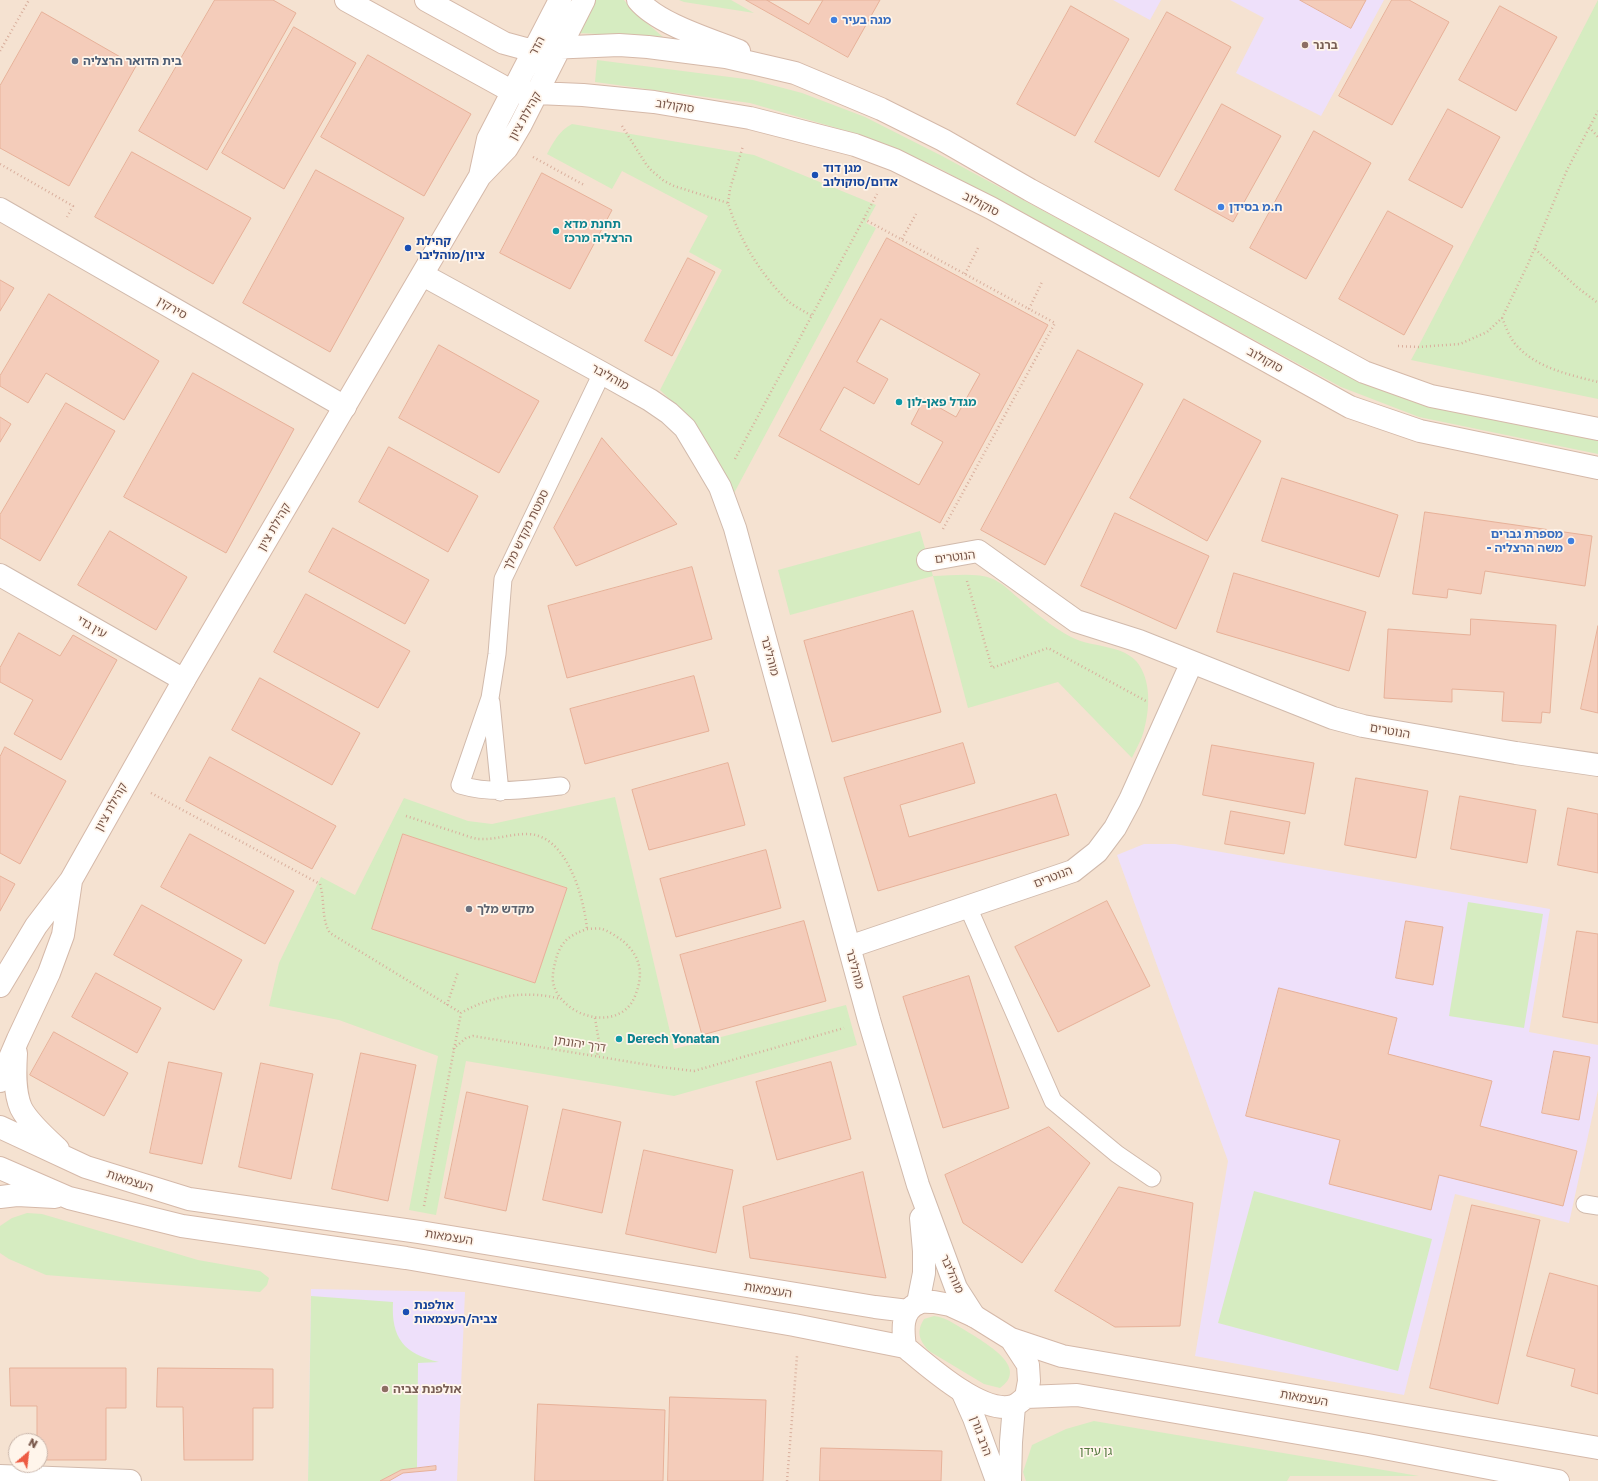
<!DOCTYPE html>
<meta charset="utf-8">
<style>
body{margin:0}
#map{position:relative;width:1598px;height:1481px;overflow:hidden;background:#fdf1e3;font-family:"Golos Text",sans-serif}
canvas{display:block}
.north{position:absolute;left:8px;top:1433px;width:40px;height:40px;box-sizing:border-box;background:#fff5eb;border:1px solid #c9b5aa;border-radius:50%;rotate:28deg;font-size:11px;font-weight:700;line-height:16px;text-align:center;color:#775548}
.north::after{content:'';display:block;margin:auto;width:14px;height:18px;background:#ed5b43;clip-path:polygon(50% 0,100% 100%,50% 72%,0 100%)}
</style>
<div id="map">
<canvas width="1598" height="1481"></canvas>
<div class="north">N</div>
</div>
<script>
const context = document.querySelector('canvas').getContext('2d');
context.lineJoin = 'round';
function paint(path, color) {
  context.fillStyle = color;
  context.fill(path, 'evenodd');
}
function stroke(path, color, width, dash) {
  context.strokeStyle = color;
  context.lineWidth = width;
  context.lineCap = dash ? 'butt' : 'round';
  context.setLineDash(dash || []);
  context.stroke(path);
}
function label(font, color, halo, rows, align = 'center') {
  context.font = font + ' "Golos Text","Noto Sans Hebrew",sans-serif';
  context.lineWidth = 3.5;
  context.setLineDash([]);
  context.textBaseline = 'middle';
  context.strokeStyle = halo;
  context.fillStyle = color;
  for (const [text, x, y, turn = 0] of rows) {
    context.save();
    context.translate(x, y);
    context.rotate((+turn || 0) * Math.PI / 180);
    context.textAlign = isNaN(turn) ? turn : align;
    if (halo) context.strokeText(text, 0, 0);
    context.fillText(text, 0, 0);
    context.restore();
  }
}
const residential = new Path2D(`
 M0,0H1598V1481H0ZM16,1441H40V1465H16Z`);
const education = new Path2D(`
 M1113,0H1161L1150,20Z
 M1230,0H1384L1321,116L1236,73L1264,18Z
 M1144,844H1175L1550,909L1529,1032L1598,1045V1090L1569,1223L1455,1194L1404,1395L1195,1356L1228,1161L1117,855Z
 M311,1289L465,1292L457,1481H308Z`);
const green = new Path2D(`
 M593,0H624L634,12L663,37L577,33Z
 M679,0H731L754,13L684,2Z
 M1598,0V399L1411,360L1418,347Z
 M597,60L753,80L802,93L865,117L942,156L1346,375L1422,404L1598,440V454L1419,417L1341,387L937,167L861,135L750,103L595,82Z
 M572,124L754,155L876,205L866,223L876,228L733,495L694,422L660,390L722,270L689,252L708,216L622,171L612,189L547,154C554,141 559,131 572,124Z
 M920,531L933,576C952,576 975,572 993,579C1002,583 1010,591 1017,597C1033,611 1052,627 1071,637C1093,649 1130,643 1142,670C1151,688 1149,712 1144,730C1142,739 1136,749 1132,758L1058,682L968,708L933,576L790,615L778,570Z
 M615,797L674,1049L846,1005L857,1045L674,1096L466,1061L436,1215L409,1210L438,1056L339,1020L269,1006L279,963L321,877L355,895L404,798L468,821L492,824ZM403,834L567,888L535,983L372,929Z
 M1468,902L1543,914L1524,1028L1449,1016Z
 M1254,1191L1432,1239L1398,1371L1218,1323Z
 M27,1213L42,1214L198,1260L260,1271L269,1278L267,1285L260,1292L46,1275L9,1259L0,1253V1226L12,1218Z
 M311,1296L393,1302C391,1338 404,1354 439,1362L418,1363L417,1468L401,1470L380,1481H308Z
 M934,1316C949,1318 960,1328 973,1335C988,1345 1029,1368 1000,1388L984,1384L929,1351C919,1340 916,1332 924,1319Z
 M1094,1421L1419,1476H1290L1287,1481H1026L1023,1472L1032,1445L1066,1429Z`);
const building = new Path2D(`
 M215,0H273L296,13L207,170L139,131Z
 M746,0H880L848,57Z
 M767,0H823L809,24Z
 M1300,0H1366L1351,28Z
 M1392,0H1409L1449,22L1392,125L1339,96Z
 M1071,6L1129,39L1075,136L1017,104Z
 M1500,6L1557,37L1516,111L1459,80Z
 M42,12L136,66L69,186L0,148V86Z
 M1167,12L1231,47L1159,177L1095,142Z
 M294,27L356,63L284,189L222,153Z
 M368,55L471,114L424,196L321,137Z
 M1222,104L1281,136L1233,222L1175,190Z
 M1448,109L1500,137L1462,208L1409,180Z
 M1314,131L1371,163L1306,279L1250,248Z
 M132,152L251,218L213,284L95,217Z
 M316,170L404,218L330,352L243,303Z
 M542,173L612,210L570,289L500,253Z
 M1388,211L1453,246L1404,335L1339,299Z
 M887,238L1048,325L940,523L779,436Z
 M688,258L715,272L672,356L645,341Z
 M0,280L14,288L0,311Z
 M49,294L159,361L124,420L46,373L28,403L0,386V376Z
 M881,319L980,374L956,417L924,399L911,424L943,442L919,485L820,430L844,387L874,404L888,379L857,362Z
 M439,345L539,401L499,473L399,418Z
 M1078,350L1143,384L1045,565L981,530Z
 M193,373L294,429L226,553L124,497Z
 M1184,399L1261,441L1207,541L1130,498Z
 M66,403L115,431L40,561L0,538V515Z
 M0,417L11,424L0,442Z
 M602,438L677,524L576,566L554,528Z
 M389,447L478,496L448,552L359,502Z
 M1282,478L1398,515L1379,577L1262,541Z
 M1425,512L1592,536L1585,586L1485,571L1481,594L1448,589L1447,598L1413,594Z
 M1115,513L1209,556L1176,629L1081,586Z
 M333,528L429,580L405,624L309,572Z
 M110,531L187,577L156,630L78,585Z
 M692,567L712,639L567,678L548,606Z
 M1234,573L1366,612L1349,671L1217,632Z
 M306,594L410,651L378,708L274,652Z
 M913,611L941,712L832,742L804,641Z
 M1471,619L1556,625L1550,713L1542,712L1541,723L1502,721L1504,692L1452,689V702L1384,698L1388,629L1470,635Z
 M1598,626V713L1581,709Z
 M19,633L60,656L73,635L117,660L61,760L14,734L33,700L0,682V668Z
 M694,676L709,731L585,764L570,709Z
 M260,678L360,733L332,785L232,730Z
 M963,743L975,783L900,805L909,837L1056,794L1069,835L878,891L844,778Z
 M1212,745L1314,763L1305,814L1203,795Z
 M5,747L66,781L20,864L0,853V757Z
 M210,757L336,826L312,869L186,801Z
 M728,763L745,825L649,850L632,790Z
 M1356,778L1428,791L1416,858L1345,845Z
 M1460,796L1536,810L1527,863L1451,849Z
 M1568,808L1598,814V873L1558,865Z
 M1231,811L1290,822L1284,854L1225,844Z
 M190,834L294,891L265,944L161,887Z
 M403,834L567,888L535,983L372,929Z
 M766,850L781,908L676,937L660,879Z
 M0,876L15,884L0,911Z
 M1107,901L1150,986L1058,1032L1015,947Z
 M142,905L242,960L214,1010L114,955Z
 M804,921L826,1001L702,1035L680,955Z
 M1406,921L1443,927L1433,985L1396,978Z
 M1577,931L1598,934V1023L1563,1017Z
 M96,973L161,1008L137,1053L72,1017Z
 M969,976L1009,1108L943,1128L903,997Z
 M1279,988L1397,1018L1388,1054L1492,1081L1480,1126L1577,1151L1563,1206L1439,1175L1431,1210L1329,1184L1340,1140L1246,1116Z
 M54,1032L128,1073L104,1116L30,1075Z
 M1554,1051L1590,1057L1579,1120L1542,1113Z
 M361,1053L416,1065L388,1201L332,1189Z
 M169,1062L222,1073L202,1164L150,1153Z
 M831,1062L851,1139L777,1160L756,1082Z
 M261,1063L313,1074L291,1179L239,1167Z
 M467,1092L528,1106L506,1211L445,1198Z
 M563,1109L621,1122L602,1213L543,1200Z
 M1049,1127L1090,1163L1022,1263L963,1223L945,1175Z
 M644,1150L733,1170L716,1253L626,1234Z
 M863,1172L886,1278L750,1258L743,1207Z
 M1119,1187L1193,1203L1180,1326L1115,1327L1055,1291Z
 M1472,1205L1540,1220L1498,1404L1430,1388Z
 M1550,1273L1598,1286V1394L1571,1386L1575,1369L1527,1356Z
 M10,1368H126V1408H106V1460H40V1441H37V1406H11Z
 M158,1368L273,1369V1408H253V1460H184L183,1407H157Z
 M670,1397L766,1400L763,1481H668Z
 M538,1404L665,1410L663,1481H535Z
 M821,1448L942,1451L941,1481H820Z
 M436,1466V1470L403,1473L389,1481H380L401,1470Z`);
const path = new Path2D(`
 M0,51L29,0
 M622,126L646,164L651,170L664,181L674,186L728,203C739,239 761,275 788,301C795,307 804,311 812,316
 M1589,127L1598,137
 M533,157L584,185
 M0,164L73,206L67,217
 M728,203L730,189L743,146
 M864,219L1029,309
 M902,239L916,214
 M1535,249L1578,288L1598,303
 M965,274L978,248
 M1502,318C1506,327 1510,339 1517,346C1537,368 1570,375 1598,382
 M1398,346L1418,347L1460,344L1487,332L1502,318L1528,264L1567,170L1598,111
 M735,459L877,194
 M943,529L1055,323L1029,309L1042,282
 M967,581L992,668L1048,648L1146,701
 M151,793L320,884C325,900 321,919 330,933L461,1013
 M406,816C422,821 439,827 455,832C462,834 471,838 478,839C495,840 510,834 527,834C567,834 584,898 587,929
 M587,929C592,929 598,928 602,929C609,931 617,937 623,941C641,957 644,974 635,996C621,1032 565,1019 554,986C551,978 554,967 556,959C561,941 570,935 587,929Z
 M447,1005L458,972
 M595,1018L599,1042L597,1056
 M453,1049L466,1038L473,1036L661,1067L694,1071L844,1028
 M424,1206L461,1013C492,995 527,990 561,999
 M787,1481L797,1356`);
const lane = new Path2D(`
 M491,702L500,792
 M561,786C526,789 494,795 460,785L490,698L497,654L503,579L602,373
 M968,907L1053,1101L1117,1154L1152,1178
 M1585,1204L1598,1206`);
const street = new Path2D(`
 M0,209L345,407
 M423,275L602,373L650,400L669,413L685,428L703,458L720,487L735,528L869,1020L918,1185L956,1288L974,1316
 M928,560L978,551L1076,621L1139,641L1333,718L1363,726L1516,753L1598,765
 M0,575L184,680
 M849,947L1073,871L1097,852L1115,828L1130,800L1192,662
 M918,1303L924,1273V1251L921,1218
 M962,1391L974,1418L997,1481
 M0,1476L130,1481
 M1010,1481L1011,1442L1014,1406`);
const secondary = new Path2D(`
 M346,0L513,92L583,95L654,102L750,118L855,145L895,160L991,208L1350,407L1420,431L1598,468
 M426,0L504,43L526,49L619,45L648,47L726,57L795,73L881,109L943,140L1030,190L1364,372L1431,396L1598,429
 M638,0C658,24 709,39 739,51
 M480,176L488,139L560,0
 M0,986L36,926L71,880L184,680L480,176L507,148L520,126L584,0
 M16,1053C15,1070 14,1092 21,1108C28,1122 46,1138 58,1149
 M0,1081L18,1039L49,973L63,935L71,881
 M0,1127L86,1167L189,1199L419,1232L875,1307L908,1311
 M0,1168L69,1198L182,1226L406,1258L794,1325L905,1347
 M0,1197L17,1195L55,1197
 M934,1302L950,1305L974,1316L1011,1339L1028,1365L1029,1381L1026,1397C1022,1400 1017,1405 1013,1406C982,1415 928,1366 905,1347C903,1332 900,1310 919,1303C923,1301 930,1302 934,1302Z
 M1011,1339L1062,1356L1598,1448
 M1026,1397L1077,1395L1368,1445L1558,1481`);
const markers = [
 [834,20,4,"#3f7fe0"],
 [1305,45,4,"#8d6e63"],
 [75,61,4,"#5c6f8a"],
 [815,175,4,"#1a4fb4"],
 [1221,207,4,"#3f7fe0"],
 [556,231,4,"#0f9aa8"],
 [408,248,4,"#1a4fb4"],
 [899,402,4,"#0f9aa8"],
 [1571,541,4,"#3f7fe0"],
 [469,909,4,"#6b7280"],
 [619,1039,4,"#0f9aa8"],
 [406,1312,4,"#1a4fb4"],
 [385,1389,4,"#8d6e63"]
];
const shopNames = [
 ["מגה בעיר",842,20],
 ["ח.מ בסידן",1229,207],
 ["מספרת גברים",1563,534,"right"],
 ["- משה הרצליה",1563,548,"right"]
];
const educationNames = [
 ["ברנר",1313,45],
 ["אולפנת צביה",393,1389]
];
const streetNames = [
 ["הדר",537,46,-62],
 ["סוקולוב",675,106,9],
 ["קהילת ציון",525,116,-61],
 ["סוקולוב",981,204,27],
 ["סירקין",172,308,30],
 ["סוקולוב",1265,360,29],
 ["מוהליבר",610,377,29],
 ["קהילת ציון",274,527,-60],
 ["סמטת מקדש מלך",526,530,-64],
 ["הנוטרים",955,557,-7],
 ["עין גדי",92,627,30],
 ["מוהליבר",770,656,75],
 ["הנוטרים",1390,731,10],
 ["קהילת ציון",111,807,-61],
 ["הנוטרים",1053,877,-21],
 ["מוהליבר",855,969,75],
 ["דרך יהונתן",580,1044,9],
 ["העצמאות",130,1181,18],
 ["העצמאות",449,1237,9],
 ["מוהליבר",952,1274,66],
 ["העצמאות",768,1290,9],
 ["העצמאות",1304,1398,10],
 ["הרב גורן",981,1436,70]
];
const serviceNames = [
 ["בית הדואר הרצליה",83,61]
];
const transitNames = [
 ["מגן דוד",823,168],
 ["אדום/סוקולוב",823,182],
 ["קהילת",416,241],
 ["ציון/מוהליבר",416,255],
 ["אולפנת",414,1305],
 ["צביה/העצמאות",414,1319]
];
const cultureNames = [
 ["תחנת מדא",564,224],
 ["הרצליה מרכז",564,238],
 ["מגדל פאן-לון",907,402],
 ["Derech Yonatan",627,1039]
];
const worshipNames = [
 ["מקדש מלך",477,909]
];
const parkNames = [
 ["גן עידן",1096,1451]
];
paint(residential, '#f5e2d1');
paint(education, '#eee0fa');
paint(green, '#d6ecc1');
paint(building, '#f4ccba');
stroke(building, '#e7b199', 1);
stroke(lane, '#d1baac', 19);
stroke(street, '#d1baac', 24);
stroke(secondary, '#d5b9a9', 24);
stroke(path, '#d9af9d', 2.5, [1, 3]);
stroke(lane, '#fff', 17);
stroke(street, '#fff', 22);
stroke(secondary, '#fff', 22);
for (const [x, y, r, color] of markers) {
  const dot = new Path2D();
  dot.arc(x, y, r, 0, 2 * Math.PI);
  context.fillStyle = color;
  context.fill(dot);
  stroke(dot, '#fff5eb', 1.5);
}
label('bold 12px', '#366cbe', '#fff5eb', shopNames, 'left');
label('bold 12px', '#785e54', '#fff5eb', educationNames, 'left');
label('12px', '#775548', '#fff5eb', streetNames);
label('bold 12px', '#4e5e75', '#fff5eb', serviceNames, 'left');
label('bold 12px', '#164399', '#fff5eb', transitNames, 'left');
label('bold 12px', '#0d838f', '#fff5eb', cultureNames, 'left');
label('bold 12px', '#5b616d', '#fff5eb', worshipNames, 'left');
label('12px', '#52773c', '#fff5eb', parkNames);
</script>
